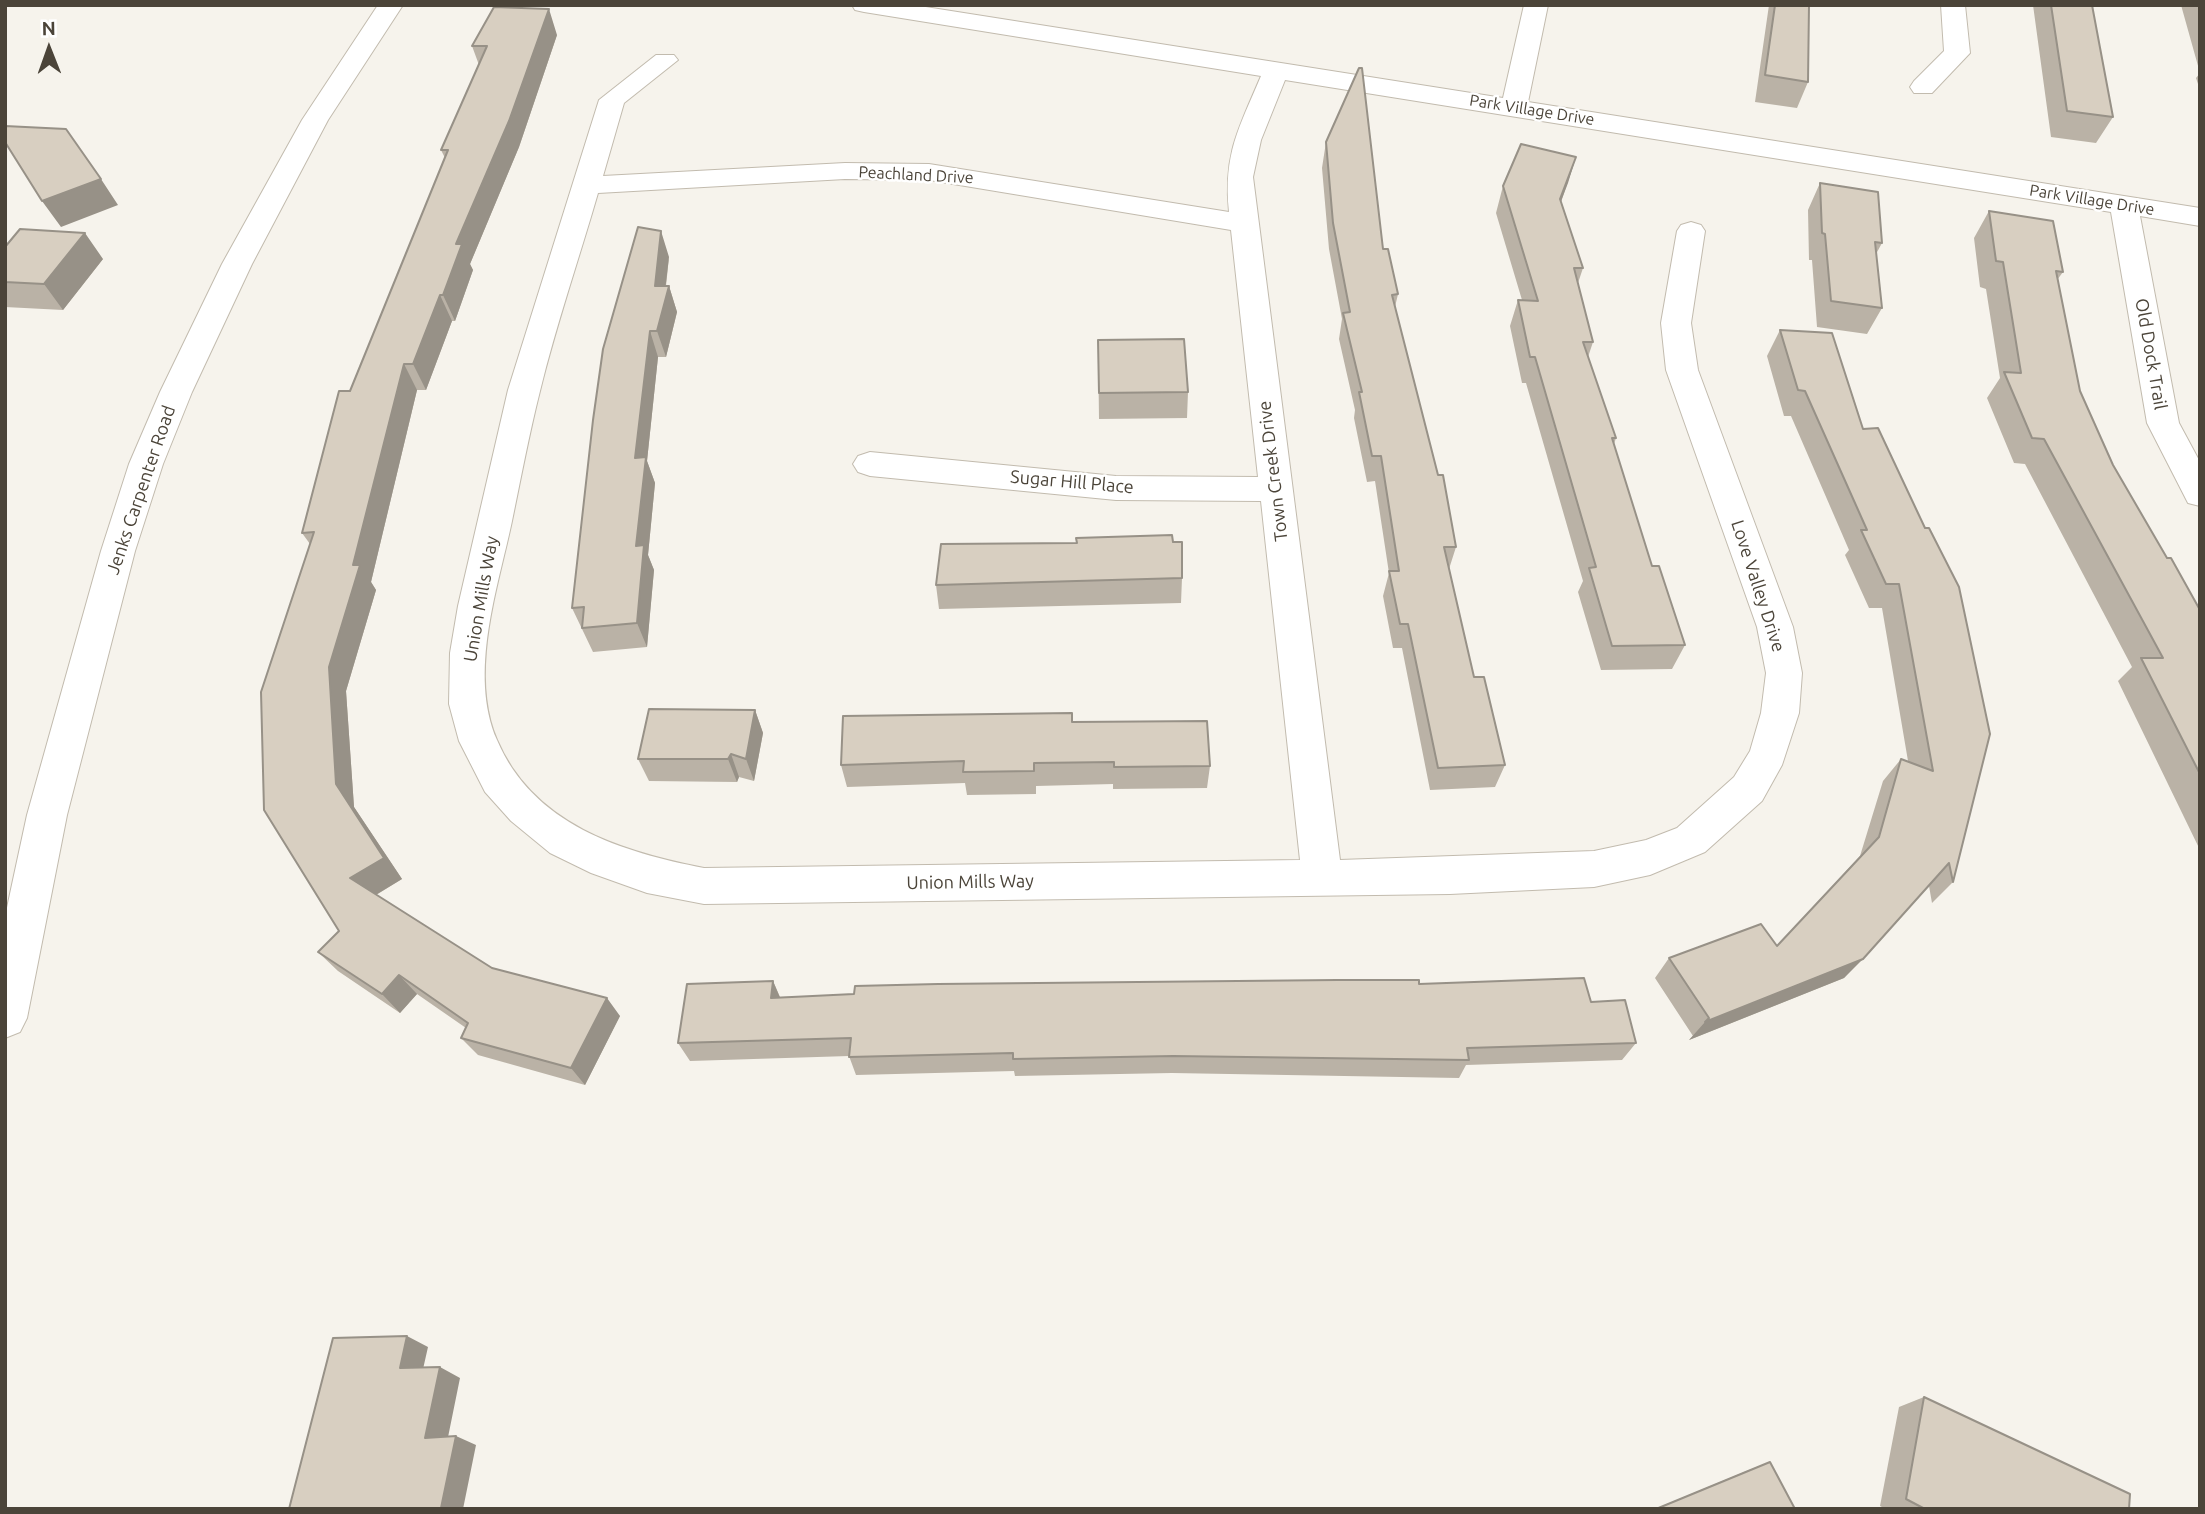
<!DOCTYPE html>
<style>
body{margin:0}
#map{position:relative;width:2205px;height:1514px;overflow:hidden;background:#f6f3ec;font-family:Ubuntu,sans-serif}
canvas{display:block}
.frame{position:absolute;inset:0;border:7px solid #4b4439;pointer-events:none}
.north{position:absolute;left:14px;top:14px;width:70px;height:70px;-webkit-text-stroke:5px #fff;paint-order:stroke;rotate:359deg;font-size:19px;font-weight:700;line-height:28px;text-align:center;color:#4b4439}
.north::after{content:'';display:block;margin:auto;width:24px;height:32px;background:#4b4439;clip-path:polygon(50% 0,100% 100%,50% 72%,0 100%)}
</style>
<div id="map">
<canvas width="2205" height="1514"></canvas>
<div class="frame"></div>
<div class="north">N</div>
</div>
<script>
const context = document.querySelector('canvas').getContext('2d');
context.lineJoin = 'round';
function stroke(path, color, width, dash) {
  context.strokeStyle = color;
  context.lineWidth = width;
  context.lineCap = dash ? 'butt' : 'round';
  context.setLineDash(dash || []);
  context.stroke(path);
}
function paint(path, color) {
  context.fillStyle = color;
  context.fill(path, 'evenodd');
}
function label(font, color, halo, rows, align = 'center') {
  context.font = font + ' Ubuntu,sans-serif';
  context.lineWidth = 5;
  context.setLineDash([]);
  context.textBaseline = 'middle';
  context.strokeStyle = halo;
  context.fillStyle = color;
  for (const [text, x, y, turn = 0] of rows) {
    context.save();
    context.translate(x, y);
    context.rotate((+turn || 0) * Math.PI / 180);
    context.textAlign = isNaN(turn) ? turn : align;
    if (halo) context.strokeText(text, 0, 0);
    context.fillText(text, 0, 0);
    context.restore();
  }
}
const minor = new Path2D(`
 M852,5H913L1503,98L1524,5H1548L1528,102L2200,208V226L2140,216L2179,423L2200,462V506L2188,503L2147,423L2111,212L1285,80L1261,140L1253,177L1340,860L1594,851L1646,840L1677,828L1734,777L1750,751L1761,713L1766,673L1757,627L1666,370L1661,323L1677,231L1681,225L1691,222L1701,225L1705,231L1691,323L1698,370L1793,627L1802,673L1799,713L1782,765L1762,801L1705,852L1650,875L1594,887L1450,894L704,904L647,893L591,873L550,853L511,821L485,792L459,741L449,704L450,653L458,606L508,390L599,100L656,55H674L678,60L624,103L603,176L845,163L929,164L1229,212C1223,154 1239,128 1261,76L864,12L855,10ZM845,179L929,180L1231,230L1258,477L1116,476L870,452L858,456L853,464L858,472L870,476L1116,500L1261,501L1300,860L704,868C622,852 533,825 497,740C468,673 498,588 512,521C521,478 529,434 540,391C556,325 579,259 598,193Z
 M1941,5H1965L1970,53L1932,93H1914L1910,87L1914,81L1944,51Z`);
const tertiary = new Path2D(`
 M378,5H403L328,120L252,264L192,392L163,464L135,551L67,815L27,1018L20,1032L5,1038V917L27,815L101,551L129,464L160,392L222,264L302,120Z`);
const wall = new Path2D(`
 M1769,5H1809L1808,82L1797,108L1755,102Z
 M2033,5H2092L2113,117L2096,143L2051,137Z
 M2181,5H2200V90L2196,78L2200,73Z
 M557,35L519,147L470,264L473,270L455,321H452L426,390H417L371,582L376,590L346,691L354,807L402,879L376,895L492,968L620,1016L585,1085L478,1055L461,1038L466,1028L417,994L400,1013L338,971L318,952L339,931L310,544L302,533L350,391L445,158L441,150L479,65L472,46Z
 M1326,142L1383,249L1398,294L1395,307L1456,547L1449,569L1474,677L1505,765L1495,787L1430,790L1402,648H1393L1383,596L1389,573L1375,481L1367,482L1354,418L1355,410L1339,339L1342,319L1329,249L1322,168Z
 M1576,157L1561,202L1583,268L1578,283L1593,342L1588,357L1616,438L1614,444L1652,566L1685,645L1672,669L1601,670L1578,592L1583,581L1526,383H1522L1510,326L1518,300H1522L1496,213L1503,186Z
 M1820,183L1882,243L1876,254L1882,308L1867,334L1817,327L1812,260H1809L1808,210Z
 M1989,211L2063,272L2057,280L2080,391L2113,465L2167,558L2200,610V850L2118,681L2132,667L2025,464L2014,463L1987,398L2000,378L1986,289L1980,287L1974,238Z
 M5,247L103,259L63,310L5,307Z
 M669,257L666,286H669L677,312L666,357H658L647,461L655,483L648,555L654,570L647,647L593,652L572,608Z
 M1780,330L1863,429L1878,428L1953,882L1932,903L1929,886L1844,978L1689,1040L1693,1036L1655,978L1669,958L1777,946L1860,856L1883,781L1901,759L1908,761L1882,608H1869L1845,555L1849,550L1791,416H1784L1767,356Z
 M1098,340L1188,392L1187,418L1099,419Z
 M1173,542L1182,578L1181,603L939,609L936,585Z
 M755,710L763,733L754,781L739,777L737,782L649,781L638,759Z
 M1072,722L1210,766L1207,788L1113,789V784L1036,786V794L967,795L965,783L847,787L841,765Z
 M773,981L780,997L1419,984L1591,1002L1636,1043L1622,1060L1466,1065L1459,1078L1172,1073L1015,1076L1014,1071L856,1075L849,1056L690,1061L678,1043Z
 M1924,1397L2129,1509H1886L1880,1506L1899,1407Z
 M1770,1462L1795,1509H1655L1749,1470Z`);
const shadedWall = new Path2D(`
 M549,9L557,35L519,147L470,264L473,270L455,321L443,295L456,244Z
 M1576,157L1568,183L1552,225L1560,199Z
 M101,179L118,205L61,227L42,201Z
 M661,231L669,257L663,308L669,286L677,312L666,357L657,331L655,286Z
 M85,233L103,259L63,310L44,284Z
 M440,295L452,321L426,390L413,364Z
 M650,331L658,357L647,461L655,483L648,555L654,570L647,647L637,623L635,458Z
 M404,364L417,390L371,582L376,590L346,691L354,807L402,879L369,899L350,878L336,784L329,667L353,565Z
 M755,710L763,733L754,781L746,759Z
 M731,754L739,777L737,782L728,759Z
 M1863,959L1844,978L1689,1040L1705,1022Z
 M399,975L417,994L400,1013L382,994Z
 M773,981L781,1000L771,998Z
 M607,998L620,1016L585,1085L571,1068Z
 M407,1336L428,1347L421,1378L400,1368Z
 M440,1367L460,1378L446,1447L425,1438Z
 M456,1436L476,1445L463,1509H443L441,1508Z`);
const building = new Path2D(`
 M1775,5H1809L1808,82L1765,75Z
 M2051,5H2092L2113,117L2067,111Z
 M494,7L549,9L509,121L456,244H462L443,295H440L413,364H404L353,565H360L329,667L336,784L384,858L350,878L492,968L607,998L571,1068L461,1038L468,1023L399,975L382,994L318,952L339,931L264,810L261,692L314,532L302,533L339,391H350L448,150H441L487,46H472Z
 M1359,68H1362L1383,249H1388L1398,294L1392,295L1438,475H1443L1456,547H1444L1474,677H1484L1505,765L1438,768L1408,624H1400L1389,571H1399L1381,456H1372L1359,392H1362L1343,313L1350,312L1333,223L1326,142Z
 M5,126L66,129L101,179L42,201L5,142Z
 M1521,144L1576,157L1560,199L1583,268H1574L1593,342H1583L1616,438H1612L1652,566H1659L1685,645L1612,646L1589,568L1596,567L1535,357H1530L1518,300L1538,301L1503,186Z
 M1820,183L1878,192L1882,243L1875,242L1882,308L1831,301L1825,234L1822,233Z
 M1989,211L2053,221L2063,272L2056,271L2080,391L2113,465L2167,558H2171L2200,610V774L2141,658H2163L2044,439L2032,438L2004,372L2021,373L2003,262L1996,261Z
 M638,227L661,231L655,286H669L657,331H650L635,458L646,457L636,546L644,545L637,623L582,628L584,607L572,608L593,420L603,349Z
 M20,229L85,233L44,284L5,282V247Z
 M1780,330L1832,333L1863,429L1878,428L1925,528H1929L1959,587L1990,734L1953,882L1949,863L1863,959L1705,1022L1709,1018L1669,958L1761,924L1777,946L1879,837L1901,759L1933,771L1899,584H1886L1861,530H1867L1805,391L1798,390Z
 M1184,339L1188,392L1099,393L1098,340Z
 M1172,535L1173,542H1182V578L936,585L941,544L1077,543L1076,538Z
 M649,709L755,710L746,759L731,754L728,759H638Z
 M1072,713V722L1207,721L1210,766L1114,767V762L1034,763V771L963,772L964,761L841,765L843,716Z
 M1584,978L1591,1002L1625,1000L1636,1043L1467,1048L1469,1060L1173,1056L1013,1059V1053L849,1057L851,1038L678,1043L687,984L773,981L771,998L854,994L855,986L938,984L1337,980H1419V984Z
 M407,1336L400,1368L440,1367L425,1438L456,1436L441,1508L289,1509L333,1338Z
 M1924,1397L2130,1494L2129,1509H1925L1906,1499Z
 M1770,1462L1795,1509H1656Z`);
const farStreetnames = [
 ["Park Village Drive",1532,110,9],
 ["Peachland Drive",916,175,3],
 ["Park Village Drive",2092,200,9]
];
const streetNames = [
 ["Old Dock Trail",2151,354,80],
 ["Town Creek Drive",1273,471,-97],
 ["Sugar Hill Place",1072,482,5],
 ["Jenks Carpenter Road",141,490,-71],
 ["Love Valley Drive",1758,586,72],
 ["Union Mills Way",481,599,-80],
 ["Union Mills Way",970,882,-1]
];
stroke(minor, '#c2bbae', 2);
stroke(tertiary, '#c2bbae', 2);
paint(minor, '#fff');
paint(tertiary, '#fff');
paint(wall, '#bab2a6');
paint(shadedWall, '#979187');
paint(building, '#d8cfc1');
stroke(building, '#979187', 2);
label('16px', '#4b4439', '#fff', farStreetnames);
label('18px', '#4b4439', '#fff', streetNames);
</script>
